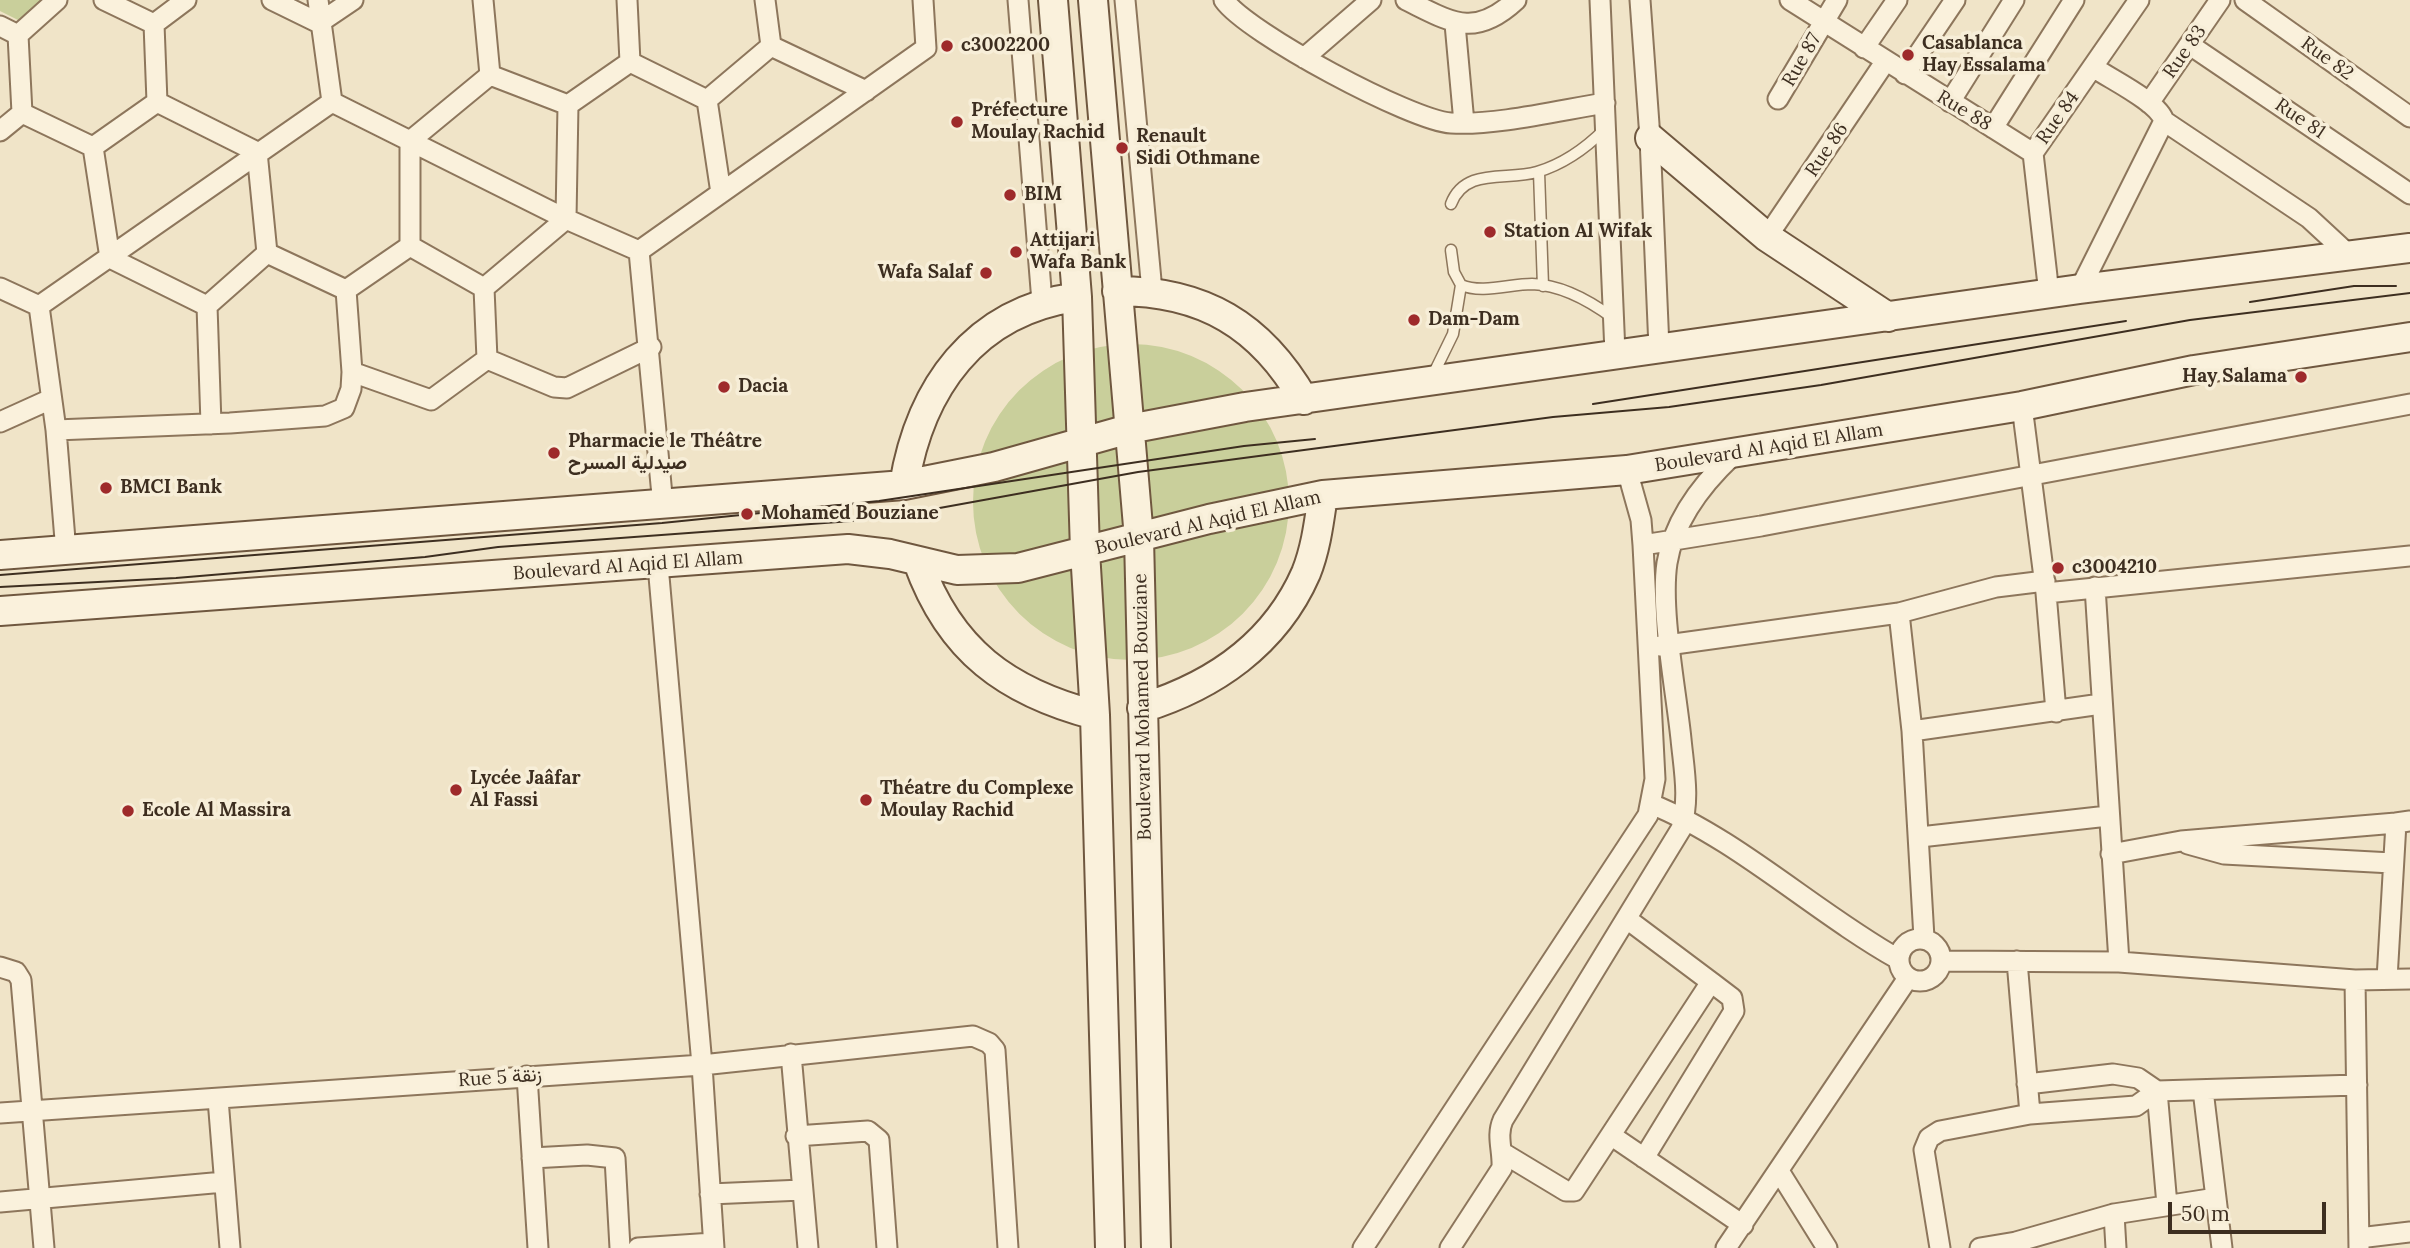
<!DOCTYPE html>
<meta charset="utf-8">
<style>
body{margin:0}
#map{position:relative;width:2410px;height:1248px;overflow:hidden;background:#f0e4c8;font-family:Lora,serif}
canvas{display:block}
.scale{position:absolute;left:2168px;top:1202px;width:158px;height:32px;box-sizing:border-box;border:4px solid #3d2e20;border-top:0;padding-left:9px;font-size:21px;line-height:24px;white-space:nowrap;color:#3d2e20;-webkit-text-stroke:5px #f7eed8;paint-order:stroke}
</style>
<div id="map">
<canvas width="2410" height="1248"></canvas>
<div class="scale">50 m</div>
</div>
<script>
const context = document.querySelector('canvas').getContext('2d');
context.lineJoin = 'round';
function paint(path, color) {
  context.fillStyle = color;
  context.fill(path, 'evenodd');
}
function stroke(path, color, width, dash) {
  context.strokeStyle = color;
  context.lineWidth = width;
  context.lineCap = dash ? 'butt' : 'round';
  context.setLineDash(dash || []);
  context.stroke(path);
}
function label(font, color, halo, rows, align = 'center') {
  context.font = font + ' Lora,Vazirmatn,serif';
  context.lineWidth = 7;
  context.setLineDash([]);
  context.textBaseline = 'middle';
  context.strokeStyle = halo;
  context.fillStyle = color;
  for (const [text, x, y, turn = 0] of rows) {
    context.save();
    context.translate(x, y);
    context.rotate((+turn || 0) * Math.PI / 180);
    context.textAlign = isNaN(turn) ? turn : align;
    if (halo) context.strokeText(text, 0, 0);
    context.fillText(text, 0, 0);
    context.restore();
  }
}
const green = new Path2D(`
 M0,0H46L20,21L0,11Z
 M973 502a158 158 0 1 1 316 0a158 158 0 1 1-316 0Z`);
const lane = new Path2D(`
 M1539,172L1543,286
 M1451,204C1465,167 1506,181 1537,172C1564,164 1585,149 1605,129
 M1451,250L1454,272L1461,285C1482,294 1510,284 1532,284C1562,285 1590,301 1613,318
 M1432,377L1453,334L1461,285`);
const street = new Path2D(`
 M104,0L154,24
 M272,0L319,23L353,0
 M318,0L332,102
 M483,0L490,75
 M627,0L630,62
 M1018,0L1042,302
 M1125,0L1152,291
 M1224,0C1247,33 1412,121 1451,123C1494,126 1561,110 1605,103
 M1406,0C1451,22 1474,39 1516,0
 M1600,0L1615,353
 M1640,0L1650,138L1659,348
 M1790,0L2033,153
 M2245,0L2410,117
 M154,24L157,102
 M154,24L186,0
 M1455,24L1464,123
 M0,26L18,35
 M18,35L22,113
 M18,35L57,0
 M2190,45L2410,194
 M771,46L866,91
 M1864,48L1897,0
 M1304,58L1371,0
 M630,62L707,100
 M1905,74L1955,0
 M490,75L568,105
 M1778,99L1837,0
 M707,100L771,46L765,0
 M707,100L721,193
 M157,102L257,152L267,253L207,306L211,424
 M332,102L566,219L639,251
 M1950,102L2014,0
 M2149,103L2220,0
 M568,105L630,62
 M22,113L93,147
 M2164,121L2309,218L2349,255
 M1993,128L2074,0
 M0,131L22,113
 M93,147L110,258L207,306
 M93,147L157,102
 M1767,237L1885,62
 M410,246V141L490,75
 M410,246L484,288
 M639,251L926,48L923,0
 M639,251L663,506
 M267,253L346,290
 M0,288L39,306
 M484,288L566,219L568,105
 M484,288L487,359
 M2080,289L2164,121C2159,102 2110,79 2093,67
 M2049,294L2033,153L2139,0
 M39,306L332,102
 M39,306L56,430L66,552
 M352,372L346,290L410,246
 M2022,406L2046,593L2056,712
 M0,422L51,399
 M56,430L230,423L325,416L344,408L351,389L352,372L431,400L487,359L554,387L567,388L651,347
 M1643,545L1761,526L2410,404
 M658,565L702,1065L714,1248
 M2095,587L2119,962
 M2046,593L2410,556
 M1899,613L1912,731L1924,938
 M1660,646L1899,613L1996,587L2045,581
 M1912,731L2101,704
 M1651,804C1736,838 1816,913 1898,959
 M1920,837L2108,816
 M2188,844L2224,854L2392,863
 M2111,854L2181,841L2396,823
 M1899 960a21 21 0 1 1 42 0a21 21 0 1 1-42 0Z
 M1941,961L2119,962L2355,980L2410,979
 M2017,961L2030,1114
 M0,967L16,972L21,980L44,1248
 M2387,979L2396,823L2410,821
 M2355,980L2359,1248
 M791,1054L808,1248
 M527,1076L538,1248
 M2027,1084L2113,1074L2138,1078L2157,1091
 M2203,1090L2222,1248
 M2157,1091L2167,1205
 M218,1099L230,1248
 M0,1113L702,1065L973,1036L989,1043L995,1050L1008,1248
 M796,1136L868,1131L879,1140L887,1248
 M1612,1136L1743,1225
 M1503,1153L1566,1191H1574L1711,982L1627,919
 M532,1158L587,1155L615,1158L620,1248
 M1644,1158L1734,1011L1732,998L1711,982
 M1779,1171L1827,1248
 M710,1194L802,1190
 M0,1202L224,1182
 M2114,1214L2116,1248
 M2359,1238L2410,1232
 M638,1248L713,1243
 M1363,1248L1648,815L1655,779L1643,545L1641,520L1627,470
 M1450,1248L1502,1168C1503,1150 1496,1136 1503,1120L1681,829C1690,799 1684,770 1681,739C1676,690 1660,609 1667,563C1674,520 1702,484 1733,455
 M1726,1248L1908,978
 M1940,1248L1924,1150L1929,1138L1940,1131L2030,1114L2136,1106L2157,1091L2357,1085
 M1980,1248L2016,1242L2114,1214L2216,1198`);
const secondary = new Path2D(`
 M1053,0L1077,297L1085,551L1095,715L1110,1248
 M1093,0L1139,538L1156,1248
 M1650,138L1767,237L1888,317
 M1117,291C1203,291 1261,325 1304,400
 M904,485C920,388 974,311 1077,297
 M0,555L904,485L994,467L1129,429L1245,407L2080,289L2410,248
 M918,562C950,651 1007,692 1095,715
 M0,611L848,549L890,554L957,570L1018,568L1209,519L1323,495L1627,470L2022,406L2194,370L2410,337
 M1142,708C1213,686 1275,644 1306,573C1316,548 1319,522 1323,495`);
const tram = new Path2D(`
 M2250,302L2354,286H2396
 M1593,404L2126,321
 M0,575L662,523L879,501L1244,446L1315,439
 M0,587L176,578L425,557L498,547L879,519L1138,472L1553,417L1669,407L1821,385L2190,320L2410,293`);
const markers = [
 [947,46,7,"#9e2a2b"],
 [1908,55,7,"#9e2a2b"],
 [957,122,7,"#9e2a2b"],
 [1122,148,7,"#9e2a2b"],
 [1010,195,7,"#9e2a2b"],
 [1490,232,7,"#9e2a2b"],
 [1016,252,7,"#9e2a2b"],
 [986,273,7,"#9e2a2b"],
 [1414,320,7,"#9e2a2b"],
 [2301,377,7,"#9e2a2b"],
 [724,387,7,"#9e2a2b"],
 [554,453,7,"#9e2a2b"],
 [106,488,7,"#9e2a2b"],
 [747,514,7,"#9e2a2b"],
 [2058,568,7,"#9e2a2b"],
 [456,790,7,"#9e2a2b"],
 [866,800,7,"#9e2a2b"],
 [128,811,7,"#9e2a2b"]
];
const poiNames = [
 ["Casablanca",1922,44],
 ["Hay Essalama",1922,66],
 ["c3002200",961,46],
 ["Préfecture",971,111],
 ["Moulay Rachid",971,133],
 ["Renault",1136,137],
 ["Sidi Othmane",1136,159],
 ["BIM",1024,195],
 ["Station Al Wifak",1504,232],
 ["Attijari",1030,241],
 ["Wafa Bank",1030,263],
 ["Wafa Salaf",972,273,"right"],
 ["Dam-Dam",1428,320],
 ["Hay Salama",2287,377,"right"],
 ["Dacia",738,387],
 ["Pharmacie le Théâtre",568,442],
 ["صيدلية المسرح",568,464],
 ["BMCI Bank",120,488],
 ["Mohamed Bouziane",761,514],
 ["c3004210",2072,568],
 ["Lycée Jaâfar",470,779],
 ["Al Fassi",470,801],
 ["Théatre du Complexe",880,789],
 ["Moulay Rachid",880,811],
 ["Ecole Al Massira",142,811]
];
const streetNames = [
 ["Rue 83",2185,52,-55],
 ["Rue 82",2327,59,36],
 ["Rue 87",1802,60,-60],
 ["Rue 88",1964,111,31],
 ["Rue 84",2058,118,-55],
 ["Rue 81",2300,119,34],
 ["Rue 86",1827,150,-56],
 ["Boulevard Al Aqid El Allam",1769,448,-9],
 ["Boulevard Al Aqid El Allam",1208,523,-13],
 ["Boulevard Al Aqid El Allam",628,566,-4],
 ["Boulevard Mohamed Bouziane",1143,707,-91],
 ["Rue 5 زنقة",500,1078,-4]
];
paint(green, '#c9cf9b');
stroke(lane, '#8d765c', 13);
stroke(street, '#8d765c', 23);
stroke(secondary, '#6f573f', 32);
stroke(lane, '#faf1dc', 10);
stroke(street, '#faf1dc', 19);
stroke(secondary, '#faf1dc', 28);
stroke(tram, '#3d2e20', 2);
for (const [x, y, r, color] of markers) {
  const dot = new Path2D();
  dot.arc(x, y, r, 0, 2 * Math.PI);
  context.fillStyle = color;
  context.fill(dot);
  stroke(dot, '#f7eed8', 2.5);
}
label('bold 19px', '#3d2e20', '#f7eed8', poiNames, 'left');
label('19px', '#3d2e20', '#f7eed8', streetNames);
</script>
